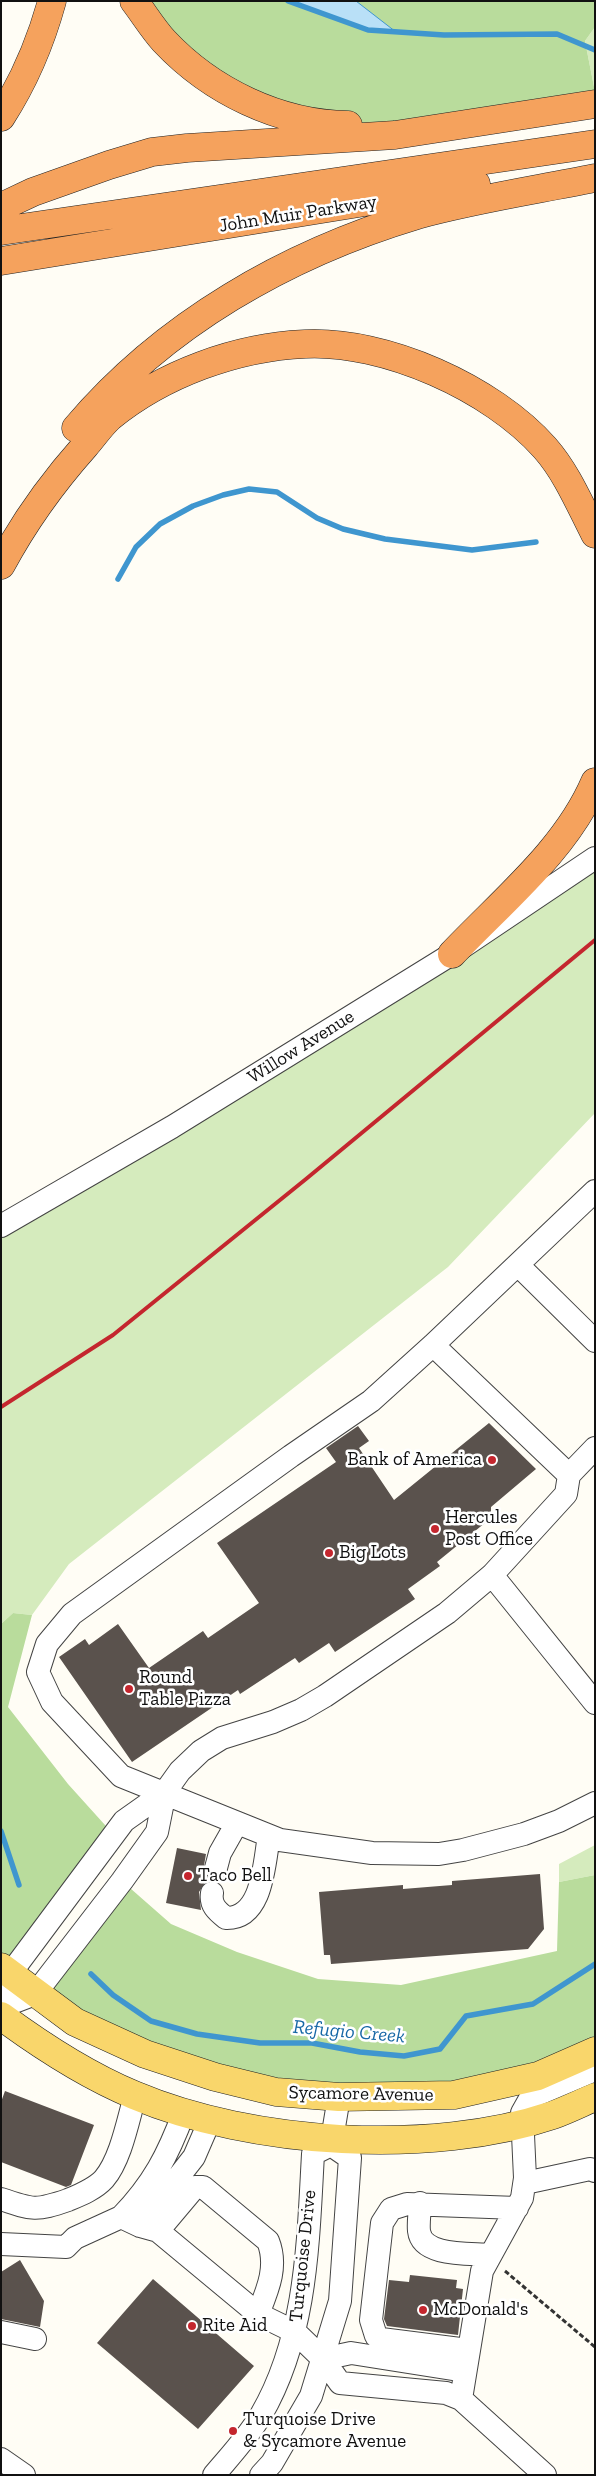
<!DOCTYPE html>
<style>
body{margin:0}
#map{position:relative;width:596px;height:2476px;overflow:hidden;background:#fffdf5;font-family:"Zilla Slab",serif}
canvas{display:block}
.frame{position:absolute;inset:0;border:2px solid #111;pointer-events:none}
</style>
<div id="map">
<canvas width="596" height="2476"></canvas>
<div class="frame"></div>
</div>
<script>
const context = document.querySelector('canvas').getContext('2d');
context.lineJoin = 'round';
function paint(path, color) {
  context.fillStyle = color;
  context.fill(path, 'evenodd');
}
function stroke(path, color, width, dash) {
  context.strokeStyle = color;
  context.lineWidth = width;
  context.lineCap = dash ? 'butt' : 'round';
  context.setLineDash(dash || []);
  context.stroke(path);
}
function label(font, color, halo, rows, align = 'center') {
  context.font = font + ' "Zilla Slab",serif';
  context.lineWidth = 5;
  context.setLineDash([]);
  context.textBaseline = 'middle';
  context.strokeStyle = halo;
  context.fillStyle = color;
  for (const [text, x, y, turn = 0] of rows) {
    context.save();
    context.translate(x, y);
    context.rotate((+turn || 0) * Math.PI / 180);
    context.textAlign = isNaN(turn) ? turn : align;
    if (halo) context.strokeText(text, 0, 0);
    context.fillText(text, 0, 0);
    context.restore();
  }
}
const green = new Path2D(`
 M595,27V92L585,41Z
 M595,858V1113L448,1267L69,1564L32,1615L13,1613L1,1624V1226Z
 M595,1845V1875L559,1882V1864Z`);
const forest = new Path2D(`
 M134,1H595V27L585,41L595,92L459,125H327L245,102Z
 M13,1613L32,1615L8,1707L68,1784L114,1835L1,1967V1624Z
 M595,1875V2051L454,2095L215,2077L35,1994L122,1881L171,1924L237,1952L318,1979L401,1985L557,1951L559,1882Z`);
const water = new Path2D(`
 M288,1H356L396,32L368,30Z`);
const stream = new Path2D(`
 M288,1L368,30L444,35L557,34L595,50
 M118,579L136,547L160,524L193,506L223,495L249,489L277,492L317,518L343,529L385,539L472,550L536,542
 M1,1831L19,1885
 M91,1974L113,1995L151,2021L197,2034L260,2043H312L360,2052L404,2056L440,2049L466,2016L533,2004L595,1964`);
const building = new Path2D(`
 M489,1423L536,1469L491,1507V1518L437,1562L440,1566L408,1589L415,1599L335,1652L329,1643L299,1663L295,1658L240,1694L238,1690L132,1762L59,1657L85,1639L89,1645L118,1624L149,1668L203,1631L208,1638L259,1603L217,1543L336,1462L326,1448L358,1426L369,1441L359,1448L394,1500Z
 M177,1848L206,1854L203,1871L208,1878L199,1892L201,1910L166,1903Z
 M540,1874L544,1929L528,1949L331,1964L330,1955H324L319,1892L403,1885V1889L452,1885V1881Z
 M5,2091L94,2125L71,2185L66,2187L1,2162V2102Z
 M20,2260L44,2301L40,2327L1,2319V2272Z
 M410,2275L457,2280L456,2288L463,2289L458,2335L387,2326L384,2319L389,2280L409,2282Z
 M153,2279L254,2366L198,2429L97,2343Z`);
const path = new Path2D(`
 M505,2271L595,2347`);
const minor = new Path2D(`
 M595,1191L433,1345L371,1401L291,1456L72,1614L47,1644L38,1672L52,1702L121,1776L280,1840L372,1853L439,1854L463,1850L524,1834L559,1821L595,1803
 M1,1226L172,1127L452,954L595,858
 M518,1265L595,1341
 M433,1345L569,1475
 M492,1575L595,1703
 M165,1792L180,1771L201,1751L222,1738L273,1722L301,1710L325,1696L447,1613L492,1575L566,1494L569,1475L595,1448
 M216,1868L220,1853L237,1823
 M212,1893C210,1905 217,1911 226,1918C263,1919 264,1863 269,1836
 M1,1994L10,1974L124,1821L165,1792L157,1832L122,1881L35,1994L1,2007
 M331,2145L339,2097
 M525,2183L590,2169L595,2171
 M1,2199C33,2210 36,2211 68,2200C80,2195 95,2189 104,2179C121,2159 128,2120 135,2096
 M420,2203C420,2212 418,2222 419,2231C422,2257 470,2253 490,2255
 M121,2217C153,2184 168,2155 184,2112
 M140,2226L194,2157L210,2120
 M158,2231L195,2187H203L268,2241C278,2266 268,2289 258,2314
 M1,2244L66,2247L75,2238L121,2217L140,2226L158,2231L258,2314L295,2332L323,2359
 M1,2332L35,2339
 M468,2350L381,2339L376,2336L371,2320L382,2223L391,2209L407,2204L517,2208
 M461,2399L446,2393L340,2383L323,2359L351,2353L465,2371
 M1,2459L24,2475
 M214,2475C230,2456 248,2437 261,2415C307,2336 308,2243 313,2154L331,2145
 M261,2475L272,2463L311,2396L340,2301L350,2158L331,2145
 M545,2475L461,2399L482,2271L522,2198L525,2178L522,2113L531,2097L595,2070`);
const major = new Path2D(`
 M1,1967L75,2022L145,2054L215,2077L276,2092L339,2097L454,2095L538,2076L595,2051
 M1,2016C43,2047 86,2075 134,2095C252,2145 432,2156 553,2115C567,2110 581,2103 595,2097`);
const highway = new Path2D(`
 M134,1C144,14 153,29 164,41C211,91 279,124 348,125
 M1,117C23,83 41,41 52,1
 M1,207L33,192L109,165L152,152L187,148L395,135L595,104
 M1,231L595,144
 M1,261L476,184
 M76,428C164,324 287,254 417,215C475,199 536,190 595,178
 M1,565C24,522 53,482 85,446C93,437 101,425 110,417C163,374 236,347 305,344C385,340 492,388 545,448C567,473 580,505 595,534
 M452,954C502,901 566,850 595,782`);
const rail = new Path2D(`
 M1,1407L113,1335L306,1179L595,940`);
const markers = [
 [492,1460,5,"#c4262e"],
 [435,1529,5,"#c4262e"],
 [329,1553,5,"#c4262e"],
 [129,1689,5,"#c4262e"],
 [188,1876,5,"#c4262e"],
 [423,2310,5,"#c4262e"],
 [192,2326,5,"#c4262e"],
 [233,2431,5,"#c4262e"]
];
const streetNames = [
 ["John Muir Parkway",298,214,-9],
 ["Willow Avenue",301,1047,-32],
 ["Sycamore Avenue",361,2094,1],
 ["Turquoise Drive",303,2256,-84]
];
const poiNames = [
 ["Bank of America",482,1460,"right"],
 ["Hercules",445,1518],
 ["Post Office",445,1540],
 ["Big Lots",339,1553],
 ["Round",139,1678],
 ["Table Pizza",139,1700],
 ["Taco Bell",198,1876],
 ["McDonald's",433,2310],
 ["Rite Aid",202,2326],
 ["Turquoise Drive",243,2420],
 ["& Sycamore Avenue",243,2442]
];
const waterNames = [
 ["Refugio Creek",349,2032,5]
];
paint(green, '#d5ebbd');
paint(forest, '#b9dc9c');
paint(water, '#b9e0f7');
stroke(water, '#3f96cf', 1);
stroke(stream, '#3f96cf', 5.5);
paint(building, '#5a524d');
stroke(minor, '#444', 24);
stroke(major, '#222', 29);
stroke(highway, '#222', 29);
stroke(path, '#333', 3, [5, 2.5]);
stroke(minor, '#fff', 22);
stroke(major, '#f9d66b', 28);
stroke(highway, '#f5a25d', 28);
stroke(rail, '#c4262e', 4);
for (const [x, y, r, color] of markers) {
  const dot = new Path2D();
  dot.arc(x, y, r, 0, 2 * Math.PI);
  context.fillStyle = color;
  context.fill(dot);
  stroke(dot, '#fff', 2);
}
label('19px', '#111', '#fff', streetNames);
label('19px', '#111', '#fff', poiNames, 'left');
label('italic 20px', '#1768a6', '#fff', waterNames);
</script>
